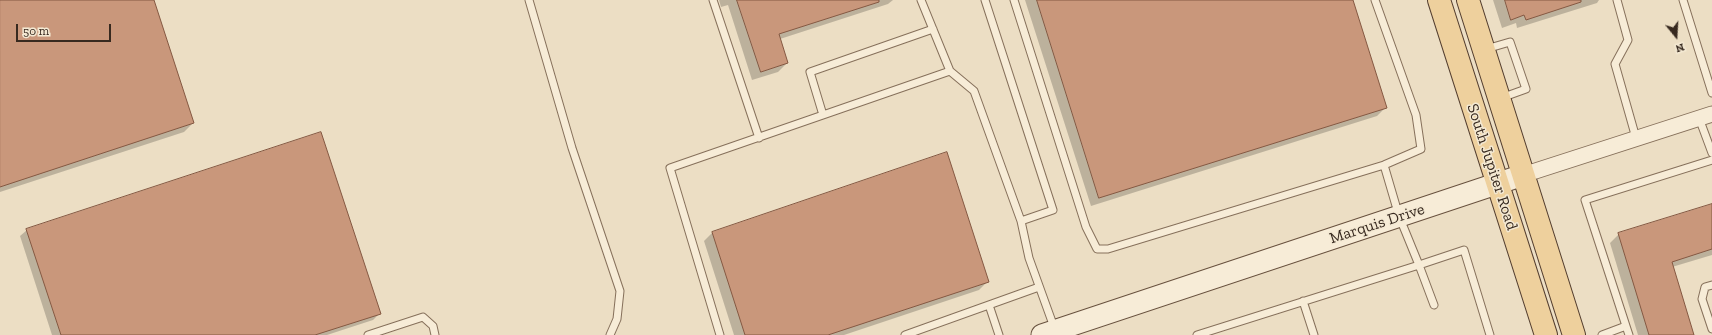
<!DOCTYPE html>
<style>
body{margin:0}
#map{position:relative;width:1712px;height:335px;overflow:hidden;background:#ecdec4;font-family:"Zilla Slab",serif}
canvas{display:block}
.north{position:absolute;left:1656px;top:16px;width:40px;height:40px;-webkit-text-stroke:3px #f4e9d3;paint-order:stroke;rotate:162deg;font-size:11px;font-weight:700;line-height:16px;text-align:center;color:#37291f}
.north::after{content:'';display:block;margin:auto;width:14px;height:18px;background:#37291f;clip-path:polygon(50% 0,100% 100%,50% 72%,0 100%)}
.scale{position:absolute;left:16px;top:24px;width:95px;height:18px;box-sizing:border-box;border:2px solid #37291f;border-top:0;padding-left:5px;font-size:12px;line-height:14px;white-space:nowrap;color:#37291f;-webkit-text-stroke:3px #f4e9d3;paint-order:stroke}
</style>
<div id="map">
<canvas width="1712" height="335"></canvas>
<div class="north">N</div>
<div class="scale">50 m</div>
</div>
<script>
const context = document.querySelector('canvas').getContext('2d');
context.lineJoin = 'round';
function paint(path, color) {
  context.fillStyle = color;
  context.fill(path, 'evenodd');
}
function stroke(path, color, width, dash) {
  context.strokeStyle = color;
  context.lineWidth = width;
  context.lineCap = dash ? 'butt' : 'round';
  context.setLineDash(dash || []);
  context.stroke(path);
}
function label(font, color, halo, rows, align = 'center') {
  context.font = font + ' "Zilla Slab",serif';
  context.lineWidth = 3;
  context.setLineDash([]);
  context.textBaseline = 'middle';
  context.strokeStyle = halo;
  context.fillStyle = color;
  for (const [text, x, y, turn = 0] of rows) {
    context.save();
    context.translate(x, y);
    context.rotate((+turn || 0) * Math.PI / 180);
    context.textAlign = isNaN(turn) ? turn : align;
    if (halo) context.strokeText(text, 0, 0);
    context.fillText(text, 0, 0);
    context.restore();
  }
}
const shadow = new Path2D(`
 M0,0H153L193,123L184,132L0,192Z
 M719,0H893L888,4L780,39L787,63L778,72L752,80L728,5L721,7Z
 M1025,0H1352L1386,107L1377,116L1091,206Z
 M1493,0H1599L1597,3L1517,28L1516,23L1502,28Z
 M1712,205V255L1672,267L1693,335H1638L1610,243L1619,234Z
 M27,230L380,313L373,320L327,335H52L20,236Z
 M712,233L987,282L979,290L844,335H734L704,241Z`);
const building = new Path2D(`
 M0,0H154L194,123L0,187Z
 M737,0H879V2L779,34L788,63L761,72Z
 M1037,0H1353L1387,108L1099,198Z
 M1505,0H1581V2L1526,20L1524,15L1511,20Z
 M321,132L381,314L315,335H61L26,229Z
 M947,152L989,282L828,335H745L712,232Z
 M1712,204V249L1672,262L1694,335H1649L1618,233Z`);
const lane = new Path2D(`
 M529,0L572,148L620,291L617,319L610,335
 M713,0L759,138
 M921,0L950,71
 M985,0L1053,210L1021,221L1029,258L1055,330
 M1014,0L1086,227L1097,249H1108L1384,165L1421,149L1416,115L1375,0
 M1617,0L1628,40L1615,64L1636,138
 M1683,0L1712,93
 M1486,49L1510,42L1526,89L1501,98
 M823,115L810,72L933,29
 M1699,118L1712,153
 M1712,285L1705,287L1702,299L1712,329
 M1303,301L1314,335
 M989,305L999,335
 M1434,305L1419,265L1464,250L1490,335
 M1626,326L1629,335
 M368,335L423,317L433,326L435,335
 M720,335L670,168L950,71L974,91L1021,221
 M905,335L1039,287
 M1197,335L1419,265L1399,216L1384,165
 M1602,335L1626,326L1585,200L1712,160`);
const street = new Path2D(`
 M1523,175L1712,114`);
const secondary = new Path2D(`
 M1042,335L1523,175`);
const primary = new Path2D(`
 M1439,0L1546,335
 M1468,0L1574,335`);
const streetNames = [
 ["South Jupiter Road",1492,167,72],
 ["Marquis Drive",1377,224,-18]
];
paint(shadow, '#0003');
paint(building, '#c9977b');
stroke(building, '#845842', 1);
stroke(lane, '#86705b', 9);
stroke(street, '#86705b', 17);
stroke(secondary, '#68513e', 23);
stroke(primary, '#543e2f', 24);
stroke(lane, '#f7ecd7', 7);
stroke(street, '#f7ecd7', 15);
stroke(secondary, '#f7ecd7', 21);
stroke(primary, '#eed09d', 22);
label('16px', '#37291f', '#f4e9d3', streetNames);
</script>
